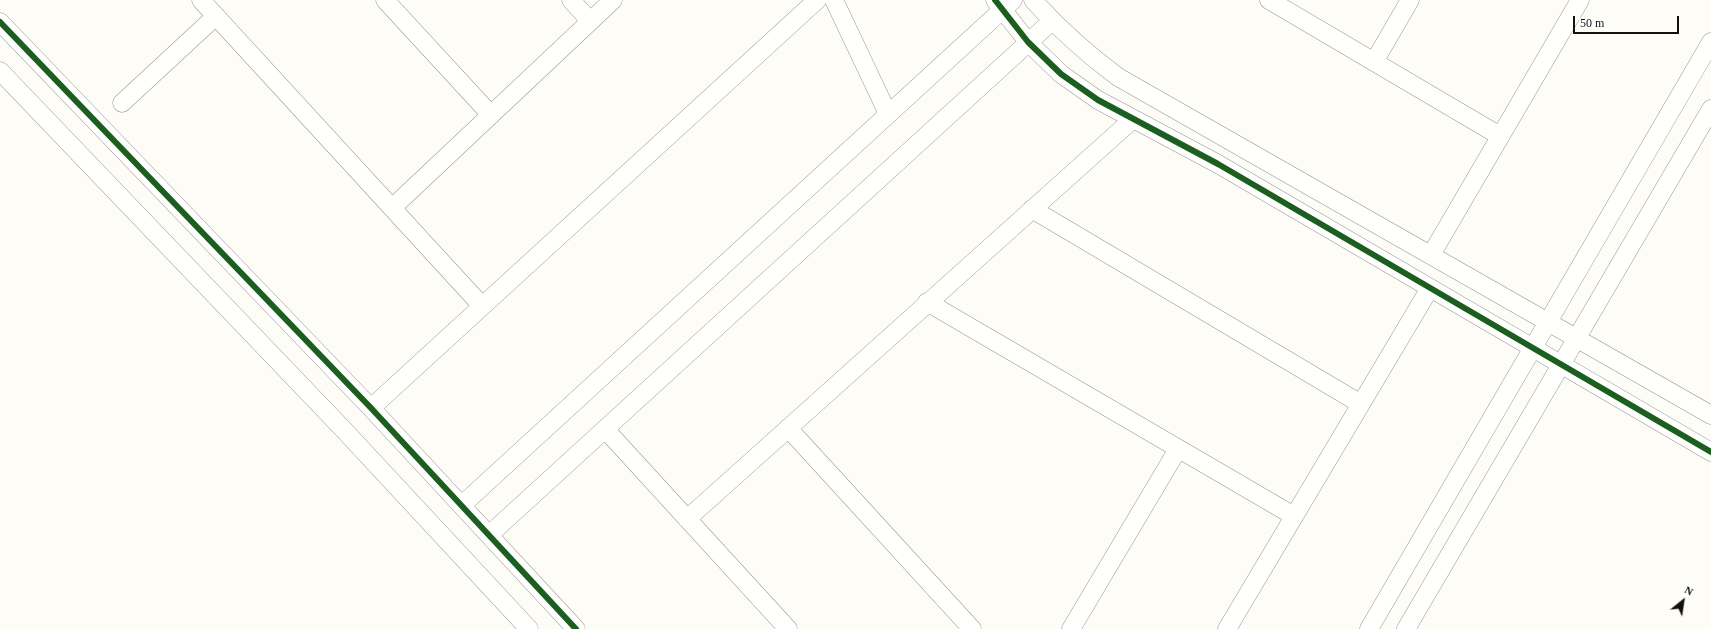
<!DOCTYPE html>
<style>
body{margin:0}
#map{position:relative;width:1711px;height:629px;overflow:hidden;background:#fdfcf7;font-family:Georgia,serif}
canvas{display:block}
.north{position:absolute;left:1663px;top:581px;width:40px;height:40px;-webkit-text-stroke:3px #fff;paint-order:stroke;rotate:30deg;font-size:11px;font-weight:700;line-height:16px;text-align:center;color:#111}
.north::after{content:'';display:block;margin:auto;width:14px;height:18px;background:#111;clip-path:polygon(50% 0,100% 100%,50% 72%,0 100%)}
.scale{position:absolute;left:1573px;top:16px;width:106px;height:18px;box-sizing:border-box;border:2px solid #111;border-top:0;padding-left:5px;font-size:12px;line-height:14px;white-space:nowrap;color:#111;-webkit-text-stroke:3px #fff;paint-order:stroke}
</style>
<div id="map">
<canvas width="1711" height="629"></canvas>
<div class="north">N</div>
<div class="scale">50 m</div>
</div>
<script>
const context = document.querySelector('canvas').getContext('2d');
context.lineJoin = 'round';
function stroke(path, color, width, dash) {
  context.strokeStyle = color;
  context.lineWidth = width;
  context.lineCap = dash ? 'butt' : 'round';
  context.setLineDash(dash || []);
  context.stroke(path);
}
const minor = new Path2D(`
 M201,0L482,306
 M385,0L491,115
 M571,0L590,21
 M834,0L888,114
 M995,0L1028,42L1061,74L1098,100L1218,164L1711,452
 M1033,0C1059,29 1087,54 1118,77L1711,415
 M1269,0L1500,136
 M0,22L371,408L576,629
 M1374,62L1410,0
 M0,71L343,429L529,629
 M122,103L216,16
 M392,208L613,0
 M1032,209L1361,404
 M1431,255L1580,0
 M927,302L1294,516
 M371,408L817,0
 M788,428L972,629
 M605,429L788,629
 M462,505L1013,0
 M687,519L1132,120
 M489,535L1052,21
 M1071,629L1178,449
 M1227,629L1430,288
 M1369,629L1711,42
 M1406,629L1711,109`);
const cycleway = new Path2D(`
 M995,0L1028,42L1061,74L1098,100L1218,164L1711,452
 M0,22L371,408L576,629`);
stroke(minor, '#979795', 19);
stroke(minor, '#fffffe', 18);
stroke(cycleway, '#1b5e20', 6);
</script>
